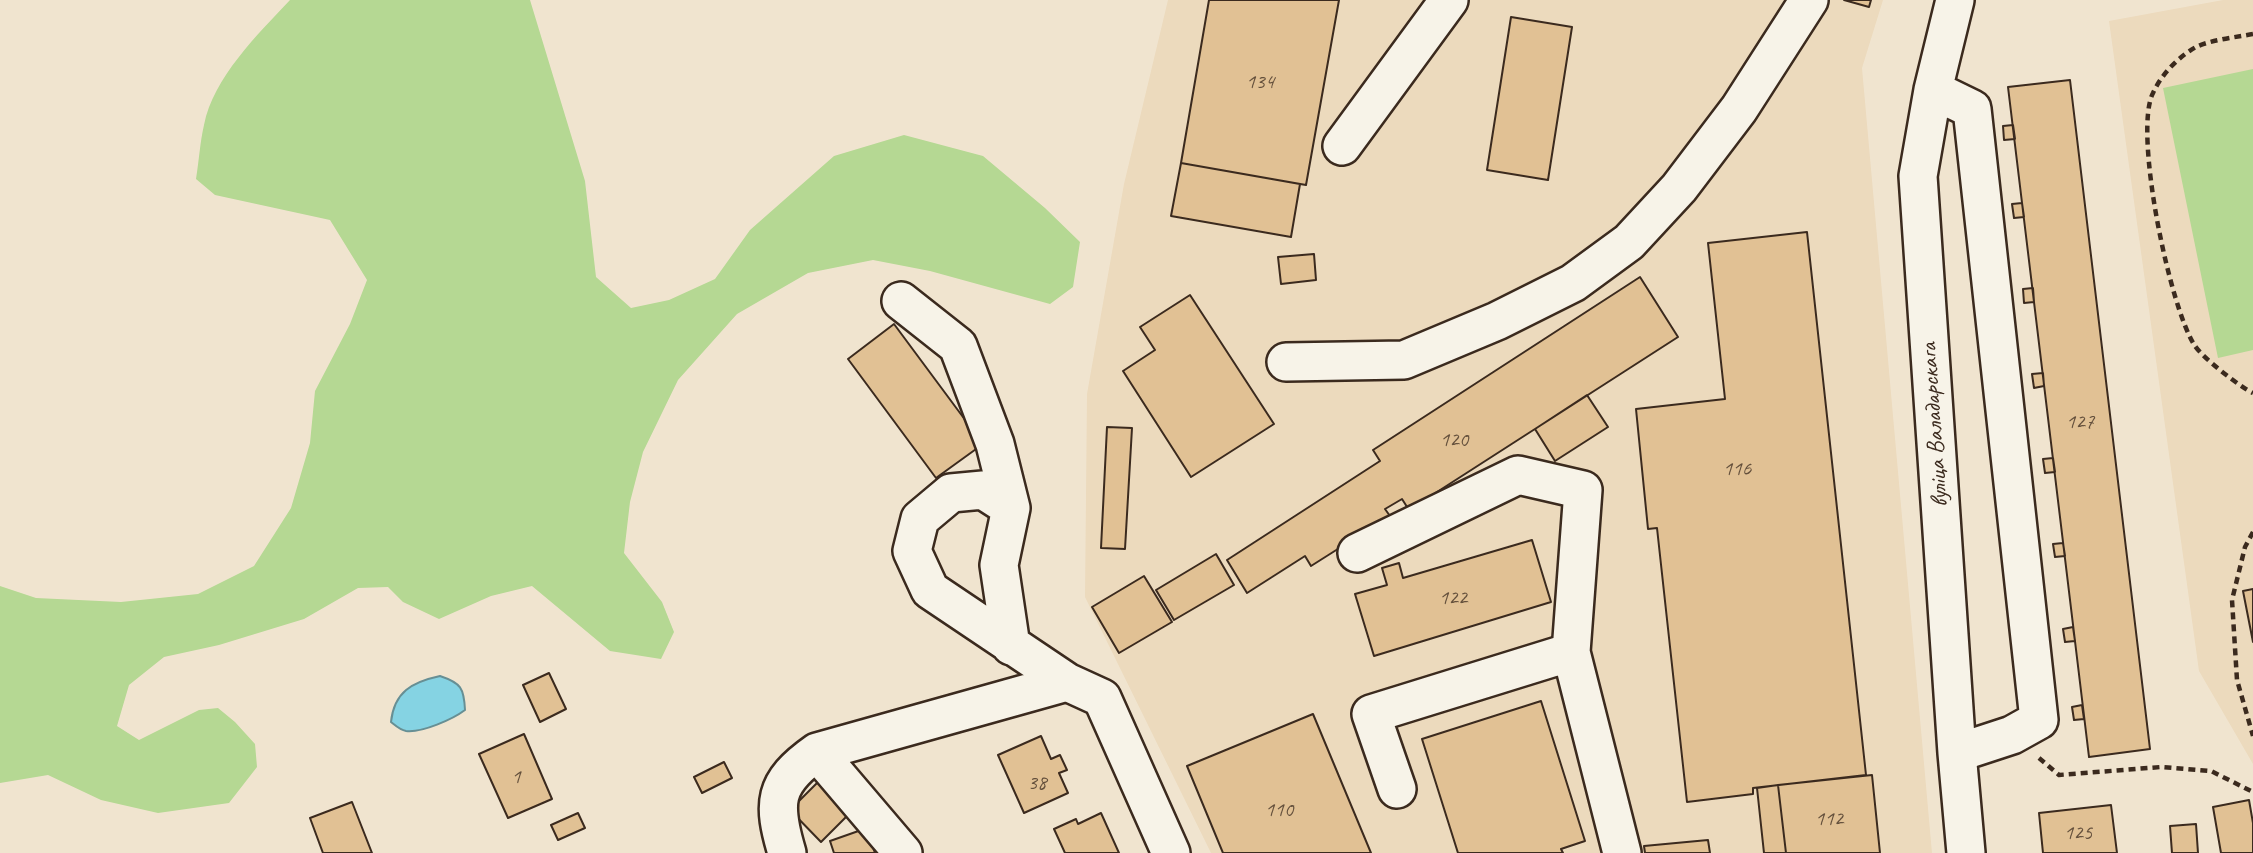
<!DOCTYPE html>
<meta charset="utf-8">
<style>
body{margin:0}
canvas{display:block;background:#f0e4cf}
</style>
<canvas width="2253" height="853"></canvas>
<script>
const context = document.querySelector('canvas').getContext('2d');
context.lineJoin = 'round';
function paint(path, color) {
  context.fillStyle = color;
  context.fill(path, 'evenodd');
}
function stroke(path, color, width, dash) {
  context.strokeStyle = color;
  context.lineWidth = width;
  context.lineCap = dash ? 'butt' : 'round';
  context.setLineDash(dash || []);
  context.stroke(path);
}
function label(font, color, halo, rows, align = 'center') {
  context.font = font + ' Caveat,sans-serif';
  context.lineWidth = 6;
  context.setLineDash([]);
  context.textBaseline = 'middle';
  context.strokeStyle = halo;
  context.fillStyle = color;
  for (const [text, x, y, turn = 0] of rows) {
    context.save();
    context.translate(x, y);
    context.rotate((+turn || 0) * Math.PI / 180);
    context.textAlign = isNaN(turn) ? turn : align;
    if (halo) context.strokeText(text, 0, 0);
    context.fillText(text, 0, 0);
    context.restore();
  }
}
const built = new Path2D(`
 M1168,0H1883L1862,68L1932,853H1211L1085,597L1087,394L1124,184Z
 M2223,0H2253V764L2199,671L2109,21Z`);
const green = new Path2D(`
 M290,0H530L585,181L596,277L631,308L669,300L715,279L750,230L834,156L904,135L983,156L1045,208L1080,242L1073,287L1050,304L930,271L873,260L808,273L737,314L678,380L643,452L630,502L624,553L662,602L674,632L661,659L610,651L532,586L491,596L439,619L403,602L388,587L358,588L304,619L219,645L164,657L129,685L117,726L139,740L199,710L218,708L235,722L255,744L257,767L229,803L158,813L101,800L48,775L0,783V586L36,598L121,602L198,594L254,566L291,508L310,443L315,391L350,324L367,280L330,220L215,195L196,179C199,161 200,142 204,125C213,78 258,34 290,0Z
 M2253,69V350L2218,358L2163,88Z`);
const water = new Path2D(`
 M440,676C461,683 464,688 465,710C453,719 422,733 406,731C400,730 396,726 391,722C394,692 412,682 440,676Z`);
const building = new Path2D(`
 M1209,0H1339L1306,185L1181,163Z
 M1844,0H1871L1869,7Z
 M1511,17L1572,27L1548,180L1487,170Z
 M2070,80L2150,749L2089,757L2008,87Z
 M2013,125L2015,139L2004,140L2003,126Z
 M1181,163L1300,184L1291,237L1171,216Z
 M2022,203L2024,217L2014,218L2012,204Z
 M1807,232L1866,775L1753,788V794L1687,802L1657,528L1648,529L1636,409L1725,399L1708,243Z
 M1314,254L1316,280L1281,284L1278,257Z
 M1640,277L1678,337L1409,510L1402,499L1385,509L1390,516L1311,566L1305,556L1247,593L1227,560L1380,461L1373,450Z
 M2033,288L2034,302L2024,303L2023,289Z
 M1190,295L1274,424L1191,477L1123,371L1155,350L1140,327Z
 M894,324L983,444L936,478L848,359Z
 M2043,373L2044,386L2034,388L2032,374Z
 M1587,395L1608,427L1555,461L1535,429Z
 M1107,427L1132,428L1125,549L1101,548Z
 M2053,458L2055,472L2045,473L2043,459Z
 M1532,540L1551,602L1374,656L1355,594L1387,585L1382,568L1399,563L1403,578Z
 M2063,543L2065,556L2055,557L2053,544Z
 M1216,554L1234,585L1174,620L1156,590Z
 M1144,576L1172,622L1119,653L1092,607Z
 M2253,589V642L2243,591Z
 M2073,627L2075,641L2065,642L2063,629Z
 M549,673L566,709L540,722L523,685Z
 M1541,701L1585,841L1561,849L1563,853H1458L1422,739Z
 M2082,705L2084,719L2074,720L2072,707Z
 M1313,714L1371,853H1223L1187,766Z
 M524,734L552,799L508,818L479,754Z
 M1041,736L1051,759L1060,755L1067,770L1059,773L1068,793L1024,813L998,755Z
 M724,762L732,778L702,793L694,777Z
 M1872,775L1880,853H1786L1778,785Z
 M822,778L853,810L821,842L790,810Z
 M1778,785L1786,853H1764L1757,788Z
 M2249,800L2253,823V853H2221L2213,807Z
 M352,802L372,853H323L310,818Z
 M2111,805L2117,853H2043L2039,813Z
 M578,813L585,828L558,840L551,825Z
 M1101,813L1119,853H1065L1054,829L1076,819L1078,824Z
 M2196,824L2198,853H2172L2170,826Z
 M867,828L875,853H834L830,841Z
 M1708,840L1710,853H1645L1644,846Z`);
const path = new Path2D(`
 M2253,34C2237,37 2210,40 2196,47C2178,57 2161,75 2153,93C2133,132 2170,309 2195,346C2203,358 2240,387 2253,393
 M2253,532L2245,547L2232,600L2237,680L2253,736
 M2039,758L2059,775L2161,767L2211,771L2253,792`);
const minor = new Path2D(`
 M1955,0L1933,90L1918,176L1957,753L1966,853
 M1933,90L1972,109L2039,720L2012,735L1957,753
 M1342,146L1449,0
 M901,301L958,346L995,444L1011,508L999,565L1011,646
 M1286,362L1404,360L1497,321L1573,283L1629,242L1679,188L1739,109L1809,0
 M1011,508L983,490L951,493L920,519L912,551L930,590L1067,682
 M1357,553L1518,475L1583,490L1571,652L1622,853
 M817,752L903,853
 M1397,789L1371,714L1571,652
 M787,853C772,803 773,783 817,752L1067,682L1102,698L1171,853`);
const numberNames = [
 ["134",1260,82],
 ["127",2080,422],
 ["120",1454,440],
 ["116",1737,469],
 ["122",1453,598],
 ["1",516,777],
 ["38",1037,783],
 ["110",1279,810],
 ["112",1829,819],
 ["125",2078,833]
];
const streetNames = [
 ["вуліца Валадарскага",1935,425,-94]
];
paint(built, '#ecdabd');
paint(green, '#b5d893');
paint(water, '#85d3e3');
stroke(water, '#678f94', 2);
paint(building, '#e1c194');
stroke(building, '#3b2a1e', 2);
stroke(minor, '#3b2a1e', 42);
stroke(path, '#3b2a1e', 4.5, [7, 5]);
stroke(minor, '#f7f3e8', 37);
label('21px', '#64503c', null, numberNames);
label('24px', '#3b2a1e', '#f7f3e8', streetNames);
</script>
